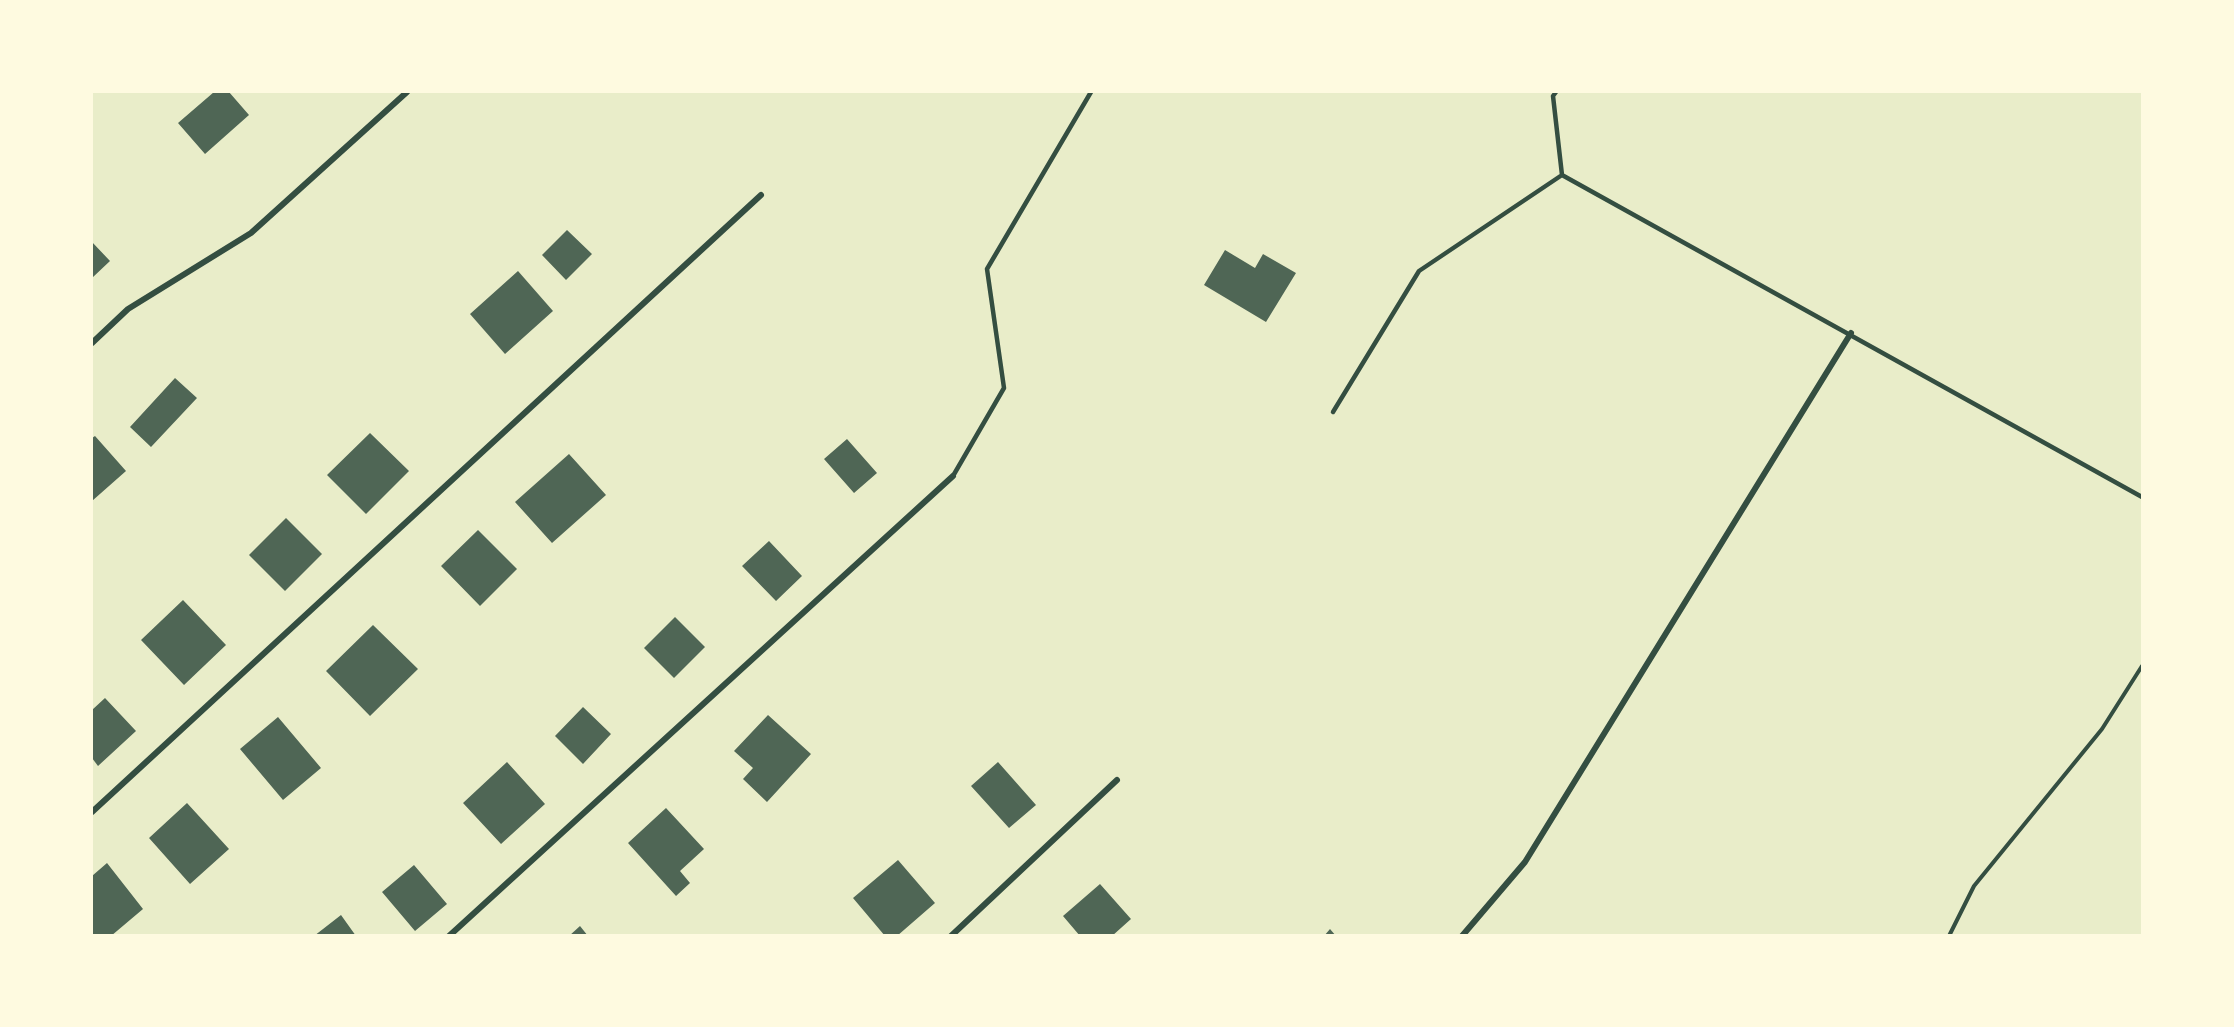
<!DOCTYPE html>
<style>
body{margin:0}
#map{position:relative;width:2234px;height:1027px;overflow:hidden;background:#e9edc9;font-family:Lato,sans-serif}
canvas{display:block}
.frame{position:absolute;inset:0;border:93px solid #fefae0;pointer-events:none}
</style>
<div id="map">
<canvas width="2234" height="1027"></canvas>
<div class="frame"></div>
</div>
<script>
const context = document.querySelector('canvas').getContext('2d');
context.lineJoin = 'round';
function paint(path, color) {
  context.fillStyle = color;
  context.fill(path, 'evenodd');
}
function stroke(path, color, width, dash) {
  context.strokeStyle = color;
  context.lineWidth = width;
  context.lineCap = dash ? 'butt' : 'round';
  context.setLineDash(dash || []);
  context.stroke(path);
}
const building = new Path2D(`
 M214,92H229L249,115L205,154L178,123Z
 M567,230L592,254L566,280L542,255Z
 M92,242L110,261L92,278Z
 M1225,250L1255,268L1263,254L1296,273L1266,322L1204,285Z
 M518,271L553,311L505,354L470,314Z
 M175,378L197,398L151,447L130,427Z
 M370,433L409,471L366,514L327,475Z
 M95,436L126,471L92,501V438Z
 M847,439L877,473L854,493L824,459Z
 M569,454L606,495L552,543L515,502Z
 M286,518L322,554L285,591L249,555Z
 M478,530L517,569L480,606L441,566Z
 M769,541L802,576L776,601L742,566Z
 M183,600L226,645L184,685L141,640Z
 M675,617L705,647L674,678L644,648Z
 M373,625L418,669L370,716L326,671Z
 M105,698L136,731L98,766L92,758V710Z
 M583,707L611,734L583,764L555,736Z
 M768,715L811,754L767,802L743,779L753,768L734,751Z
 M278,717L321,768L283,800L240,749Z
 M507,762L545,804L501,844L463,803Z
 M998,762L1036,805L1009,828L971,786Z
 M187,803L229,849L190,884L149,838Z
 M666,808L704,849L680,871L690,883L676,896L628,843Z
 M898,860L935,903L897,936H885L853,898Z
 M107,863L143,909L111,936H92V876Z
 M414,865L447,904L415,931L382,892Z
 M1100,884L1131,919L1112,936H1080L1063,916Z
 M341,915L356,936H314Z
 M580,926L588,936H569Z
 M1330,929L1336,936H1324Z`);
const path = new Path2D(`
 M1949,936L1974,886L2102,729L2142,666`);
const service = new Path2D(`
 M1556,92L1553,96L1562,175L2142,497
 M1333,412L1419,271L1562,175
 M953,476L1004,388L987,269L1091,92`);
const minor = new Path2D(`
 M92,343L128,309L251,233L407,92
 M92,812L761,195
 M449,936L953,476
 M951,936L1117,780
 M1462,936L1525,862L1851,333`);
paint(building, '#4f6655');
stroke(path, '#344e41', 4);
stroke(service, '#344e41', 4.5);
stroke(minor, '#344e41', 6);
</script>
